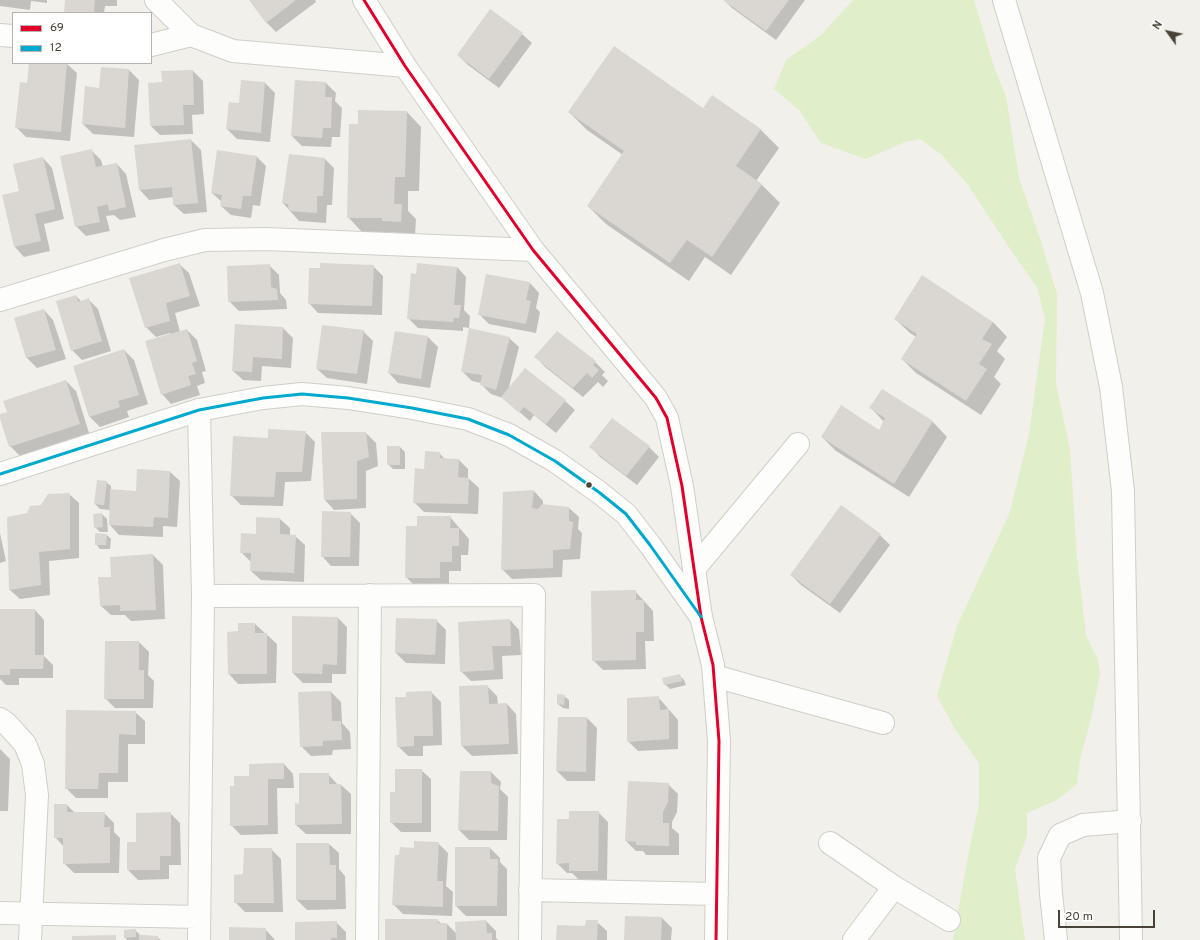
<!DOCTYPE html>
<style>
body{margin:0}
#map{position:relative;width:1200px;height:940px;overflow:hidden;background:#f2f0eb;font-family:Overpass,sans-serif}
canvas{display:block}
.legend{position:absolute;left:12px;top:12px;width:140px;height:52px;box-sizing:border-box;background:#fff;border:1px solid #b6b3af;margin:0;padding:5px 7px;list-style:none;font-size:12px;color:#494236}
.legend li{display:flex;align-items:center;gap:8px;height:20px}
.legend b{width:20px;border:1px solid #b6b3af}
.north{position:absolute;left:1148px;top:12px;width:40px;height:40px;-webkit-text-stroke:3px #fff;paint-order:stroke;rotate:303deg;font-size:11px;font-weight:700;line-height:16px;text-align:center;color:#494236}
.north::after{content:'';display:block;margin:auto;width:14px;height:18px;background:#494236;clip-path:polygon(50% 0,100% 100%,50% 72%,0 100%)}
.scale{position:absolute;left:1058px;top:910px;width:97px;height:18px;box-sizing:border-box;border:2px solid #494236;border-top:0;padding-left:5px;font-size:12px;line-height:14px;white-space:nowrap;color:#494236;-webkit-text-stroke:3px #fff;paint-order:stroke}
</style>
<div id="map">
<canvas width="1200" height="940"></canvas>
<ul class="legend">
<li><b style="height:5px;background:#e4002b"></b>69</li>
<li><b style="height:5px;background:#00a9ce"></b>12</li>
</ul>
<div class="north">N</div>
<div class="scale">20 m</div>
</div>
<script>
const context = document.querySelector('canvas').getContext('2d');
context.lineJoin = 'round';
function paint(path, color) {
  context.fillStyle = color;
  context.fill(path, 'evenodd');
}
function stroke(path, color, width, dash) {
  context.strokeStyle = color;
  context.lineWidth = width;
  context.lineCap = dash ? 'butt' : 'round';
  context.setLineDash(dash || []);
  context.stroke(path);
}
const green = new Path2D(`
 M853,0H974L994,67L1006,96L1019,178L1041,241L1057,294L1056,384L1070,449L1077,557L1086,635L1098,660L1100,674L1091,719L1080,759L1077,784L1057,800L1027,813V836L1015,869L1025,940H953L969,851L979,804V763L955,729L937,696L957,626L1010,512L1029,434L1045,319L1037,287L1014,255L968,185L942,155L920,139L905,142L866,159L821,143L799,110L774,89L786,60L821,35Z`);
const shadow = new Path2D(`
 M0,0H47V3L31,1L30,10L0,6Z
 M66,0H117V6H105L104,13H65Z
 M250,0H315L316,2L276,32L266,22Z
 M724,0H805L776,40L732,8Z
 M522,34L532,43L499,88L468,65L458,55Z
 M30,63L67,64L77,73L70,141L26,137L17,128L28,84Z
 M129,70L139,80L134,137L93,134L83,124L100,89Z
 M193,71L203,81L204,114L192,115L193,134L160,135L151,126L163,83Z
 M242,81L265,83L275,93L270,142L237,139L227,129L229,103L240,104Z
 M296,82L326,83L336,93L335,101L342,108L340,137H332L331,147L302,146L292,136Z
 M704,109L760,129L779,148L756,181L762,185L780,203L731,275L705,257L689,281L606,224L588,206L623,155L587,130L569,112Z
 M407,112L421,127L419,191H408V211L416,219L415,236L398,235L395,232H362L348,217L359,125Z
 M191,140L201,150L207,212L184,214L174,205V197L149,200L140,190L135,146Z
 M91,150L101,160L103,167L117,164L126,174L136,217L120,220L114,215L106,216L110,231L86,236L76,226Z
 M256,156L266,166L260,206L253,205L251,218L231,215L221,206L222,202L212,193Z
 M43,158L52,168L64,219L44,224L50,251L24,257L15,247L3,196L20,192Z
 M324,158L334,168L332,205H327L326,223L299,221L283,203Z
 M179,264L189,273L200,306L175,313L180,332L187,330L197,340L206,371L202,372L205,383L197,386L200,395L171,404L162,394L170,333L156,337L146,327Z
 M269,265L279,275L280,293L286,300L287,309L239,311L229,301Z
 M373,266L383,276L382,315L318,313L309,303Z
 M457,267L466,277L464,310L470,316L469,328L463,327V331L418,328L408,318L417,275Z
 M530,283L539,293L536,308L540,312L536,333L489,324L479,314Z
 M76,296L82,302L89,300L98,309L111,351L82,360L72,350Z
 M44,310L53,320L66,359L37,368L27,358L15,319Z
 M895,319L993,322L1007,337L997,351L1005,359L994,377L1001,384L981,415L916,373L902,359L916,337L910,333Z
 M236,325L283,328L293,338L291,368L262,366L261,381L243,380L233,371Z
 M363,331L373,341L367,384L327,378L317,369Z
 M395,332L428,337L438,347L430,388L398,383L389,373Z
 M509,338L519,347L508,391L565,401L575,410L556,433L534,415L530,421L503,398L491,394L481,384V383L472,381L462,371Z
 M124,350L134,360L148,404L127,411L129,417L100,427L90,417L74,367Z
 M536,357L595,362L605,372L602,375L608,381L603,387L598,382L583,397L545,367Z
 M66,381L76,391L89,433L20,456L10,446L0,415L9,413Z
 M883,390L933,422L947,437L909,497L836,451L822,437L879,431L884,422L871,408Z
 M305,432L315,442L311,481L285,482L283,506L241,505L231,495L269,439Z
 M322,433H366L376,443L378,466L366,471V508L334,510L325,500Z
 M388,447H400L405,452V469H393L388,464Z
 M591,447H649L659,457L637,485L600,457Z
 M439,453L445,459H458L468,469V478L479,488L478,514L424,512L414,502L425,470Z
 M138,470L170,472L180,481L177,527L163,526V537L119,535L110,525V510L100,509L95,504L106,482L111,486V490L137,492Z
 M534,491L543,501V505L569,508L579,517L578,529L582,533L580,559L563,560L562,577L512,579L502,569Z
 M69,494L79,503V558L49,561L50,595L20,599L10,590L27,514L42,506Z
 M350,513L360,523L359,566H331L322,556Z
 M102,514L107,519L108,532H100L95,527Z
 M450,517L469,539L468,555H461V571H449V587H416L406,577L418,527Z
 M280,519L290,528V535L295,536L305,545L304,582L261,580L251,571L252,563L241,552L257,535Z
 M0,533L6,561L0,563Z
 M107,535L111,539L110,549H100L96,544Z
 M880,535L890,545L840,613L801,585L791,575Z
 M153,555L163,565L165,619L131,621L125,615H111L101,606L112,578Z
 M635,591L653,611L654,641H645L646,669L603,670L593,660Z
 M0,610H35L44,620V656L53,665V678H19V685H6L0,679Z
 M337,617L347,627L346,674H332V683H303L293,673Z
 M436,620L446,630L445,664L406,663L396,653Z
 M510,620L519,630L521,655L502,656L503,679L471,681L461,671Z
 M255,624L277,644L276,683L238,684L229,674Z
 M139,642L149,652L148,675L154,681L153,708H115L105,698Z
 M679,675L684,680L686,685L670,689L665,684Z
 M487,686L497,696L498,705L507,704L516,714L518,754L472,756L462,746Z
 M331,692L341,702L342,723L350,732L351,749L333,750L332,755L311,756L301,746L299,693Z
 M431,692L441,702L442,745L423,746V756H408L398,746Z
 M564,696L569,700V709L563,708L558,704Z
 M658,697L678,720V749L638,751L628,741Z
 M135,712L145,721V744H128V782H108V798H76L66,788Z
 M559,718H587L597,728L595,781H567L557,771Z
 M0,749L10,759L8,811H0Z
 M284,764L293,774L294,788H277L278,834L241,835L231,825L235,787L250,777Z
 M421,770L431,779V832H401L391,822L396,793Z
 M491,772L501,782L500,789L508,797L507,840H469L459,830Z
 M328,774L338,785H341L351,794V834H306L296,825L300,805Z
 M629,782L668,784L678,794L677,812L672,822V828L679,834V855H646L643,851H636L626,841Z
 M67,805L75,813H104L114,823V832L120,838L119,873H74L64,863V847L55,837Z
 M598,812L608,822L607,880L580,881L572,873H567L557,863L570,820Z
 M170,813L180,823L181,865H169V879L138,880L128,870V843H137Z
 M438,843L448,853L446,886L453,892L452,916L403,914L393,904L400,856L415,849Z
 M329,844L339,853V869L345,876L346,909L307,910L297,900Z
 M490,848L500,858V862L507,869V916H466L456,906Z
 M271,849L281,859L283,912H245L235,902L244,875Z
 M662,918L672,928L671,940H625Z
 M437,920L442,924H447L457,934L486,921L496,931V938L498,940H386Z
 M336,922L346,932V940H296Z
 M597,922L607,931V940H557Z
 M265,929L275,940H230Z
 M135,930L140,935L157,937L161,940H127L125,937Z`);
const building = new Path2D(`
 M65,0H95L94,13H64Z
 M249,0H296L266,23Z
 M723,0H789L766,31Z
 M490,9L523,33L489,79L457,55Z
 M614,46L703,108L712,95L761,129L736,166L762,184L712,257L687,240L670,263L587,206L624,151L568,112Z
 M29,63H67L61,132L15,128L20,82L27,83Z
 M101,67L129,69L125,128L82,124L85,86L99,88Z
 M193,70L194,105H183L184,125L150,126L148,83L162,82L161,71Z
 M241,80L265,82L261,133L226,129L229,102L239,103Z
 M295,80L326,82L325,97H332L331,128H323L322,138L291,136Z
 M358,110L407,111L405,177H395L394,204H402L401,222L382,221V218H347L349,124H358Z
 M191,139L198,203L173,205L172,187L139,190L134,145Z
 M92,149L96,167L117,163L126,207L109,211L108,204L97,207L100,222L75,227L60,156Z
 M217,150L257,156L251,196H243L241,209L220,206L222,195L211,193Z
 M289,154L325,158L323,196H317V213L289,211L288,204L282,203Z
 M43,157L55,209L35,214L41,241L14,247L2,195L19,191L13,164Z
 M180,263L190,296L166,303L170,321L145,328L129,278Z
 M320,263L374,265L372,306L308,304L309,268H320Z
 M417,263L457,267L454,305H461L459,318H454L453,322L407,319L411,273L416,274Z
 M270,264L271,287L277,289L278,300L228,302L227,266Z
 M486,274L530,282L526,300L531,301L526,324L478,315Z
 M922,275L993,322L982,339L992,344L979,364L987,369L966,401L901,359L917,334L894,319Z
 M76,295L78,302L89,298L102,341L71,351L56,301Z
 M44,309L56,350L26,358L14,318Z
 M235,324L283,327L282,359L253,357L252,372L232,371Z
 M322,325L364,330L357,374L316,369Z
 M469,328L510,337L496,390L480,385L482,375L461,372Z
 M187,329L197,361L192,363L196,374L188,376L191,385L161,395L145,341Z
 M395,331L428,336L421,379L388,373Z
 M557,331L596,361L593,365L599,370L592,378L587,373L573,388L534,357Z
 M124,349L139,395L118,401L120,407L89,417L73,366Z
 M525,368L566,400L546,424L524,407L519,413L501,397Z
 M66,380L80,424L9,447L0,419V414L7,412L3,401Z
 M882,389L933,421L894,484L821,437L841,405L879,430L885,418L869,408Z
 M612,418L650,446L626,476L589,447Z
 M268,429L306,431L302,472H276L274,497L230,496L233,436L268,438Z
 M321,432H366L369,457L357,461V499L324,500Z
 M387,446H400V465H387Z
 M425,451L440,452V458L459,459L458,477L469,478L468,504L413,503L415,468L424,469Z
 M137,469L170,471L168,518L154,517L153,527L109,525L110,489L136,491Z
 M97,480L107,481L104,505L94,504Z
 M534,490L532,508L538,509L542,504L569,507V521L573,522L570,549L553,550V568L501,570L503,492Z
 M70,493V549L39,552L41,585L9,590L7,517L27,513L30,506L41,505L48,494Z
 M841,505L881,534L830,604L790,575Z
 M322,511L351,512L350,557H321Z
 M102,513L103,527L94,528L93,514Z
 M417,516H451L450,528H459V546H452V562H440V578H405L406,526H417Z
 M256,517L280,518V534L296,535L294,573L250,571L251,553H240L241,533L256,534Z
 M95,533L107,534L106,545H95Z
 M153,554L156,610L120,611V605L100,606L98,577H111L110,557Z
 M636,590V600H644V632H636V660L592,661L591,591Z
 M0,609H35V655H44L43,669H10V675H0Z
 M292,616L338,617L337,665L323,664L322,674L292,673Z
 M396,618L437,619L435,655L395,653Z
 M510,619L511,646H492L494,670L460,672L458,622Z
 M238,623H255V633H267V674H228L227,632L238,631Z
 M105,641H139V670H144V699H104Z
 M680,674L682,681L664,685L662,678Z
 M488,685L489,704L507,703L509,744L461,746L459,686Z
 M331,691L332,721H341L342,740L323,741V746L300,747L298,692Z
 M432,691L433,736H414V746L397,747L395,697H406V692Z
 M557,694L565,695L564,705L557,704Z
 M659,696L660,710L669,709V739L627,742V698Z
 M66,710L136,711V735L119,734L118,773H99L98,789H65Z
 M558,717H587L586,772L556,771Z
 M284,763V779H268V825L230,826V786H234V776H249V764Z
 M395,769H422V823H390V792H395Z
 M460,771H491V783L499,786L498,831L458,830Z
 M299,773H329V784H341L342,824L295,825V803L299,804Z
 M628,781L669,783L668,802L663,812V823H669V846L636,845V842L625,841Z
 M54,804H67V812H105L104,827H110V863L63,864V838H54Z
 M569,811H599L598,871H569V863L556,864L557,819H569Z
 M171,812V856H160V870H127V842H136V813Z
 M414,841L439,842L437,881H443V907L392,905L395,855H399L400,847L414,848Z
 M296,843H329L330,865H336V900H296Z
 M455,847H490V859H498L497,906H455Z
 M244,848H272L274,903H234V875L243,874Z
 M625,916L662,917L661,940H624Z
 M385,919H438V923H447V940H385Z
 M486,920L487,933H492V940H456L455,922Z
 M586,920H598L597,940H556L557,925L585,926Z
 M337,921V938H331V940H295V922Z
 M229,927L266,928V940H229Z
 M136,929V937L124,938V930Z
 M116,935V940H72V936Z
 M139,935L158,936V940H139Z`);
const minor = new Path2D(`
 M156,0L191,35L233,51L405,66
 M364,0L405,66L533,250L656,398L667,418L682,486L701,617L713,665L719,741L716,940
 M0,35L13,36
 M151,45L191,35
 M0,300L164,250L205,240L266,239L533,250
 M694,569L798,444
 M203,596L534,595L530,940
 M714,676L883,723
 M0,719L7,724L25,744L33,764L37,795L30,940
 M830,843L894,887
 M530,890L717,894
 M0,913L199,917
 M199,940L203,596L199,410
 M367,940L370,595
 M854,940L894,887L949,920
 M1056,940L1051,894L1049,858L1060,835L1083,825L1130,821`);
const tertiary = new Path2D(`
 M1004,0L1092,293L1111,387L1123,491L1131,940
 M0,474L199,410L263,398L302,394L348,398L412,408L468,419L509,435L555,461L600,493L626,514L650,545L701,617`);
const bus1 = new Path2D(`
 M364,0L405,66L533,250L656,398L667,418L682,486L701,617L713,665L719,741L716,940`);
const bus2 = new Path2D(`
 M0,474L199,410L263,398L302,394L348,398L412,408L468,419L509,435L555,461L600,493L626,514L650,545L701,617`);
const markers = [
 [589,485,3.5,"#494236"]
];
paint(green, '#e0eec9');
paint(shadow, '#0003');
paint(building, '#dad7d2');
stroke(minor, '#d0cec9', 24);
stroke(tertiary, '#d0cec9', 24);
stroke(minor, '#fdfdfc', 22);
stroke(tertiary, '#fdfdfc', 22);
stroke(bus1, '#e4002b', 3);
stroke(bus2, '#00a9ce', 3);
for (const [x, y, r, color] of markers) {
  const dot = new Path2D();
  dot.arc(x, y, r, 0, 2 * Math.PI);
  context.fillStyle = color;
  context.fill(dot);
  stroke(dot, '#fff', 1.5);
}
</script>
